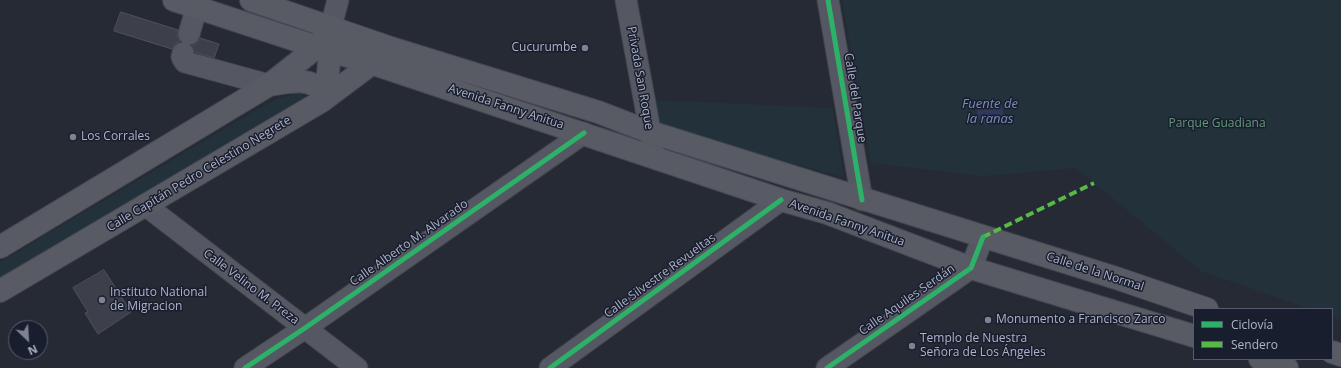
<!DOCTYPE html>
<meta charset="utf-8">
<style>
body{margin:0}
#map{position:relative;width:1341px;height:368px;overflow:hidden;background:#262a34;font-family:"Open Sans",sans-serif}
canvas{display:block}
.legend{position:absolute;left:1193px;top:308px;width:140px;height:52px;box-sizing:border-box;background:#191e2f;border:1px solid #555a6c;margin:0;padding:5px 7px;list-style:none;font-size:12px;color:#aeb3c7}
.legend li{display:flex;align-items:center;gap:8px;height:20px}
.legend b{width:20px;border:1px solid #555a6c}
.north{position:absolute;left:8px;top:320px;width:40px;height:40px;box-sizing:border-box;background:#191e2f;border:1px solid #555a6c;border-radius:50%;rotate:155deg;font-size:11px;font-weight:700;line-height:16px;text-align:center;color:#aeb3c7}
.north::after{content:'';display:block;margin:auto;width:14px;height:18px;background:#7e8394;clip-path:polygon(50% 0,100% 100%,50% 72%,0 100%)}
</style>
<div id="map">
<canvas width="1341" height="368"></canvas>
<ul class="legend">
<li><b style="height:5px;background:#2db169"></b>Ciclovía</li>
<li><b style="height:5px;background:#58b947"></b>Sendero</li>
</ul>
<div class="north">N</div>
</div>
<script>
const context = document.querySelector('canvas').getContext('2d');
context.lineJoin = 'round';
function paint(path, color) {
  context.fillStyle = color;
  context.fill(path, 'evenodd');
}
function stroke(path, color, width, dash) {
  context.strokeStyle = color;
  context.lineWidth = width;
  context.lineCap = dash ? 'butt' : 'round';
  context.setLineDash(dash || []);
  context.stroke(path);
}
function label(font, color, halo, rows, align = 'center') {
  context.font = font + ' "Open Sans",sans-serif';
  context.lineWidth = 3;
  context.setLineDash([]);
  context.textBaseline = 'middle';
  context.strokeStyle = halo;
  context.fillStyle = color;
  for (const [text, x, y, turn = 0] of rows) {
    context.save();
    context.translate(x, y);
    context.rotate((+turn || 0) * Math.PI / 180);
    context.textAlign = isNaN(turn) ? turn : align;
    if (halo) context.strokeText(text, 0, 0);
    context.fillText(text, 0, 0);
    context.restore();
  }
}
const green = new Path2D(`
 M842,0H1341V320L1332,317V309H1310L1201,271L1076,168L983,176L871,163Z
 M302,91L306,98L0,286V262L251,113L277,99Z
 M654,100L832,108L844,177L659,128Z`);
const water = new Path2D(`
 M977 112a13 13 0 1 1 26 0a13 13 0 1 1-26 0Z`);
const building = new Path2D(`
 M121,12L178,30L177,36L180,41L175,44L172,49L114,31Z
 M200,38L219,44L214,58L195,52L192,46L197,43Z
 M104,270L131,312L98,334L85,313L88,312L73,288Z`);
const minor = new Path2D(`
 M626,0L653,147
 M828,0L862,200
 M331,26L338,0
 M189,34L199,0
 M183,53L182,57L185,62L269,85
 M145,205L357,368
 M245,368L305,328L584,133
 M550,368L781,200
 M827,368L971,268L983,237`);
const major = new Path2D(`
 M174,0L317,47L374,64L781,200L827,213L971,268L1194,336
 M251,0L391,48L598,112L650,132L1116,278L1207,309
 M269,85C289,82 309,76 324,92
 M322,101L328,74L331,37
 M0,247L269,85L317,47L324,37
 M0,291L322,101L382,56
 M1332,352L1341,355
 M1260,359L1287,368`);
const quiet = new Path2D(`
 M983,237L1094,183`);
const cycleway = new Path2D(`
 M828,0L862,200
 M245,368L305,328L584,133
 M550,368L781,200
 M827,368L971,268L983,237`);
const markers = [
 [585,48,4,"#7e8394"],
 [73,137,4,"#7e8394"],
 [102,300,4,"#7e8394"],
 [988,320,4,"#7e8394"],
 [912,346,4,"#7e8394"]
];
const poiNames = [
 ["Cucurumbe",577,48,"right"],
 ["Los Corrales",81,137],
 ["Instituto National",110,293],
 ["de Migracion",110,307],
 ["Monumento a Francisco Zarco",996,320],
 ["Templo de Nuestra",920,339],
 ["Señora de Los Ángeles",920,353]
];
const streetNames = [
 ["Privada San Roque",640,78,80],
 ["Calle del Parque",855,98,81],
 ["Avenida Fanny Anitua",506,107,18],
 ["Calle Capitán Pedro Celestino Negrete",199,174,-31],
 ["Avenida Fanny Anitua",847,223,19],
 ["Calle Alberto M. Alvarado",409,243,-35],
 ["Calle de la Normal",1095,272,18],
 ["Calle Silvestre Revueltas",660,276,-36],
 ["Calle Velino M. Preza",251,287,37],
 ["Calle Aquiles Serdán",907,300,-35]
];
const parkNames = [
 ["Parque Guadiana",1217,124]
];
const waterNames = [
 ["Fuente de",990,104],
 ["la ranas",990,119]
];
paint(green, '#23323a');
paint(water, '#30395c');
paint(building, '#3d404a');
stroke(building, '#4d515c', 1);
stroke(minor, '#42454d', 23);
stroke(major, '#434751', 24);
stroke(minor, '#555862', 21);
stroke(major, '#585a64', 22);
stroke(quiet, '#58b947', 4, [8, 4]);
stroke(cycleway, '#2db169', 5);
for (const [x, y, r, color] of markers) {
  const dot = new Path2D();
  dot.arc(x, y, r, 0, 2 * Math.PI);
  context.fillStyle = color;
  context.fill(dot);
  stroke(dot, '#191e2f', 1.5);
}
label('12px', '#aeb3c7', '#191e2f', poiNames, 'left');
label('12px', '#aeb3c7', '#191e2f', streetNames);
label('12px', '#64987a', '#191e2f', parkNames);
label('italic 13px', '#7c8ab5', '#191e2f', waterNames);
</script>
